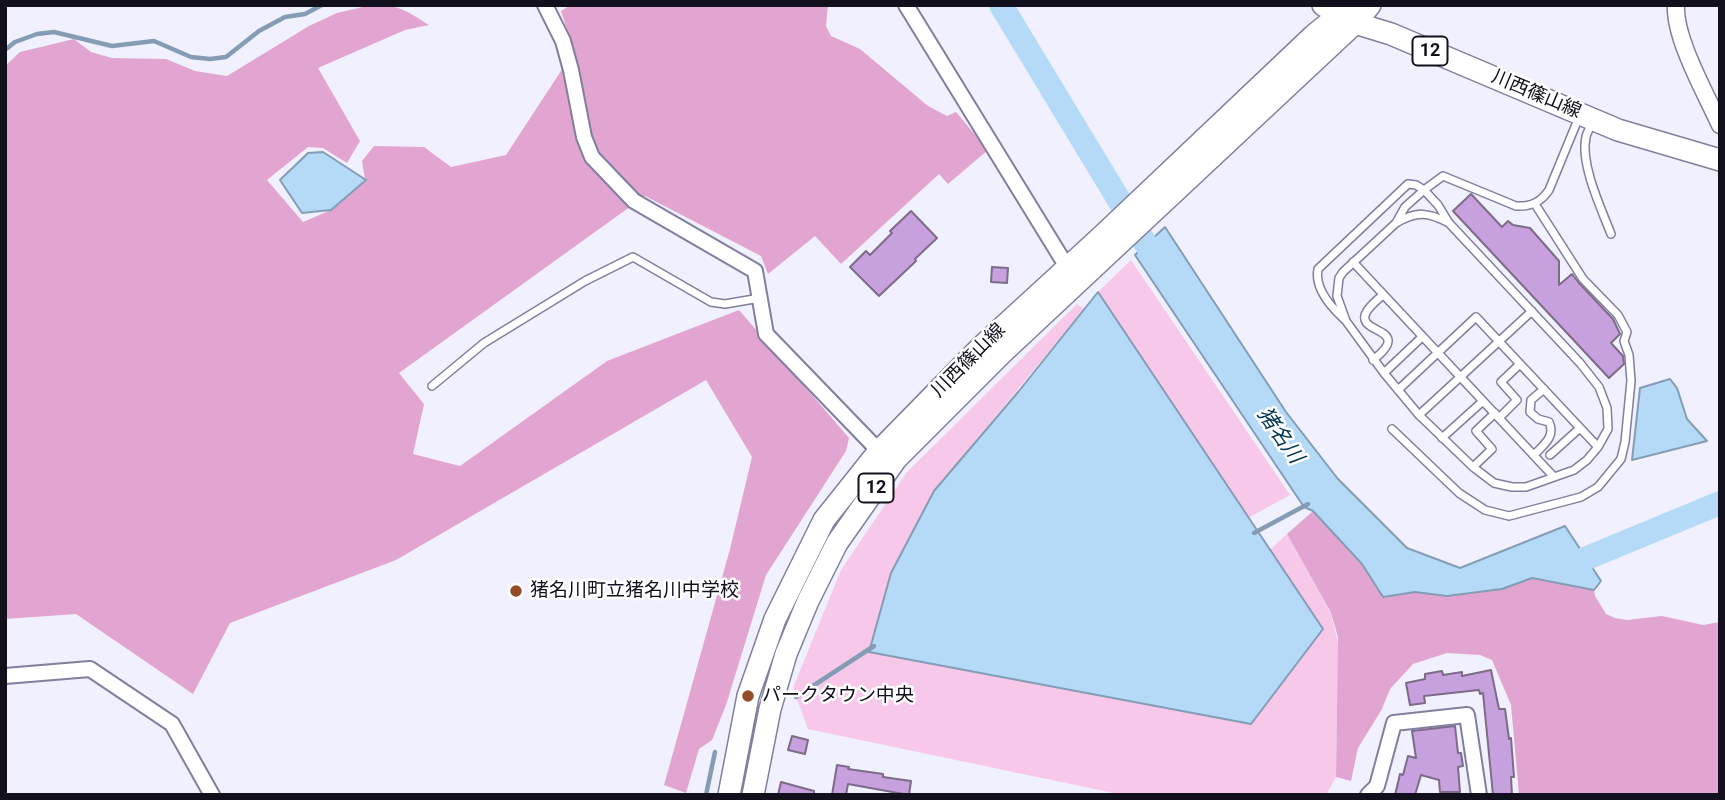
<!DOCTYPE html>
<meta charset="utf-8">
<style>
body{margin:0}
#map{position:relative;width:1725px;height:800px;overflow:hidden;background:#f0f0fe;font-family:Roboto,sans-serif}
canvas{display:block}
.frame{position:absolute;inset:0;border:7px solid #12101c;pointer-events:none}
</style>
<div id="map">
<canvas width="1725" height="800"></canvas>
<div class="frame"></div>
</div>
<script>
const context = document.querySelector('canvas').getContext('2d');
context.lineJoin = 'round';
function paint(path, color) {
  context.fillStyle = color;
  context.fill(path, 'evenodd');
}
function stroke(path, color, width, dash) {
  context.strokeStyle = color;
  context.lineWidth = width;
  context.lineCap = dash ? 'butt' : 'round';
  context.setLineDash(dash || []);
  context.stroke(path);
}
function label(font, color, halo, rows, align = 'center') {
  context.font = font + ' Roboto,"Noto Sans JP",sans-serif';
  context.lineWidth = 5;
  context.setLineDash([]);
  context.textBaseline = 'middle';
  context.strokeStyle = halo;
  context.fillStyle = color;
  for (const [text, x, y, turn = 0] of rows) {
    context.save();
    context.translate(x, y);
    context.rotate((+turn || 0) * Math.PI / 180);
    context.textAlign = isNaN(turn) ? turn : align;
    if (halo) context.strokeText(text, 0, 0);
    context.fillText(text, 0, 0);
    context.restore();
  }
}
const green = new Path2D(`
 M1131,260L1290,495L1248,518L1098,292Z
 M1077,304L1084,309L934,491L1323,629L1270,550L1287,534L1331,614L1338,643L1336,777L1326,795H1123L808,729L793,688L841,570L907,472Z`);
const forest = new Path2D(`
 M371,5C400,5 405,10 429,25L405,30L318,68L360,141L347,163L323,148L308,147L267,180L303,222L331,210L365,180L362,161L374,146L424,147L451,167L506,155L574,51L561,11L571,5H828L826,26L831,36L860,49L928,106L947,116L956,112L988,150L948,184L939,174L841,264L815,236L768,274L761,256L645,196L399,373L424,404L413,454L460,466L607,361L739,310L849,438L846,451L766,575L726,705L712,740L699,749L686,793L664,785L730,549L752,457L706,380L396,560L230,623L193,694L76,614L5,619V66L20,52L74,39L91,52L112,58L166,59L195,71L227,76L309,26L337,13Z
 M1313,511L1362,564L1383,597L1415,592L1447,596L1502,589L1532,578L1594,590L1595,596L1606,614L1615,618L1627,620L1662,616L1703,625L1720,622V795H1519L1511,705L1492,660L1480,655L1447,653L1413,664L1390,689L1382,709L1358,748L1351,781L1336,777L1338,637L1331,613L1287,534Z`);
const water = new Path2D(`
 M323,152L366,180L331,210L302,213L280,180L308,153Z
 M1165,227L1286,412L1338,479L1407,548L1460,568L1565,526L1601,581L1594,590L1532,578L1502,589L1447,596L1415,592L1383,597L1362,564L1313,511L1304,507L1135,255Z
 M1098,292L1323,629L1251,724L869,652L891,573L934,491L1019,391Z
 M1670,379L1677,388L1687,419L1707,441L1632,460L1640,388Z`);
const stream = new Path2D(`
 M5,50L15,42L37,34L54,32L112,46L154,41L191,57L210,59L226,57L259,31L285,17L305,14L322,5
 M1254,533L1308,504
 M796,697L874,646
 M706,795L715,752`);
const river = new Path2D(`
 M1001,5L1142,238L1166,273
 M1557,567L1570,565L1720,503`);
const building = new Path2D(`
 M1471,194L1502,227L1508,221L1513,225L1530,228L1559,261V285L1572,274L1579,283L1613,319L1620,334L1611,343L1623,356L1624,364L1609,378L1453,211Z
 M911,211L937,238L915,259L916,261L879,296L850,267L866,251L870,255L892,233L890,231Z
 M992,267L1008,268L1007,283L991,282Z
 M1491,670L1499,709H1505L1509,739L1511,738L1514,777H1511L1512,795H1493L1483,693L1480,694L1479,690L1424,696L1425,703L1410,705L1406,683L1425,679V674L1442,671L1443,675L1462,672V676Z
 M1455,726L1458,753H1461L1463,766L1458,767L1460,792H1440L1439,780L1421,775L1415,795H1395L1400,774L1403,775L1408,756L1416,758L1412,731Z
 M792,736L808,740L805,754L788,750Z
 M837,765L849,767L848,769L883,774V777L911,781L909,795L848,784L846,795H832Z
 M781,782L814,791V795H778Z`);
const service = new Path2D(`
 M1593,122C1591,126 1587,132 1586,137C1580,164 1601,208 1611,234
 M1396,223C1417,211 1428,212 1449,223L1580,363L1599,387L1607,408L1608,429L1598,447L1587,460L1574,470L1526,487H1512L1494,483L1473,467L1419,415L1384,373L1346,321L1337,296L1339,278L1343,272L1396,223L1405,207L1424,190L1438,205L1449,223
 M1353,262L1554,477
 M1344,319C1331,307 1314,288 1318,269L1408,184L1416,185L1424,190L1443,176L1516,206C1531,207 1541,202 1549,190L1579,117
 M1373,360C1416,326 1352,335 1367,311C1371,305 1378,299 1383,295
 M1384,373L1422,337
 M432,386L484,343L585,281L633,257L711,302L725,304L760,298
 M1398,390L1476,317L1598,447
 M1419,415L1532,311
 M1499,418L1517,400L1501,382L1520,364
 M1392,429L1459,493L1485,510L1509,516L1581,497L1598,487L1621,459L1625,442L1631,381L1629,355L1624,341L1627,332L1618,315L1583,279L1535,204
 M1442,438L1483,401
 M1534,455C1543,445 1556,437 1549,422L1538,419L1530,412L1531,400L1544,389
 M1550,455L1580,428
 M1473,467L1492,449L1476,431L1495,413`);
const minor = new Path2D(`
 M545,5L563,41L571,70L584,137L592,157L634,201L755,271L766,334L879,451
 M906,5L1067,267
 M5,676L90,669L172,724L212,795
 M1368,795L1377,786L1394,723L1467,715L1479,795`);
const tertiary = new Path2D(`
 M1676,5C1674,38 1706,94 1720,125`);
const primary = new Path2D(`
 M1323,5L1355,23L1391,34L1618,130L1720,160
 M729,795L748,696L775,619L824,520L879,451L982,346L1102,236L1314,35L1340,14L1347,5
 M753,795L770,709L786,654L808,601L837,543L896,459L1002,353L1355,23L1370,5`);
const markers = [
 [516,591,7,"#934c26"],
 [748,696,7,"#934c26"]
];
const shields = [
 [1430,51,35],
 [876,488,35]
];
const shieldNames = [
 ["12",1430,51],
 ["12",876,488]
];
const streetNames = [
 ["川西篠山線",1536,95,23],
 ["川西篠山線",969,361,-45]
];
const poiNames = [
 ["猪名川町立猪名川中学校",530,591],
 ["パークタウン中央",762,696]
];
const waterNames = [
 ["猪名川",1279,436,55]
];
paint(green, '#f7c8ea');
paint(forest, '#e2a5d2');
paint(water, '#b5daf7');
stroke(water, '#849db5', 2);
stroke(stream, '#849db5', 4.5);
stroke(river, '#b5daf7', 24);
paint(building, '#c6a1dd');
stroke(building, '#7d6b88', 2);
stroke(service, '#817e9f', 10);
stroke(minor, '#817e9f', 18);
stroke(tertiary, '#817e9f', 19);
stroke(primary, '#817e9f', 24);
stroke(service, '#fff', 7);
stroke(minor, '#fff', 14);
stroke(tertiary, '#fff', 16);
stroke(primary, '#fff', 21);
for (const [x, y, r, color] of markers) {
  const dot = new Path2D();
  dot.arc(x, y, r, 0, 2 * Math.PI);
  context.fillStyle = color;
  context.fill(dot);
  stroke(dot, '#fff', 2.5);
}
for (const [x, y, w] of shields) {
  const box = new Path2D();
  box.roundRect(x - w / 2, y - 14.5, w, 29, 5);
  context.fillStyle = '#fff';
  context.fill(box);
  stroke(box, '#12101c', 2);
}
label('bold 18px', '#12101c', null, shieldNames);
label('19px', '#12101c', '#fff', streetNames);
label('19px', '#12101c', '#fff', poiNames, 'left');
label('italic 21px', '#013553', '#fff', waterNames);
</script>
